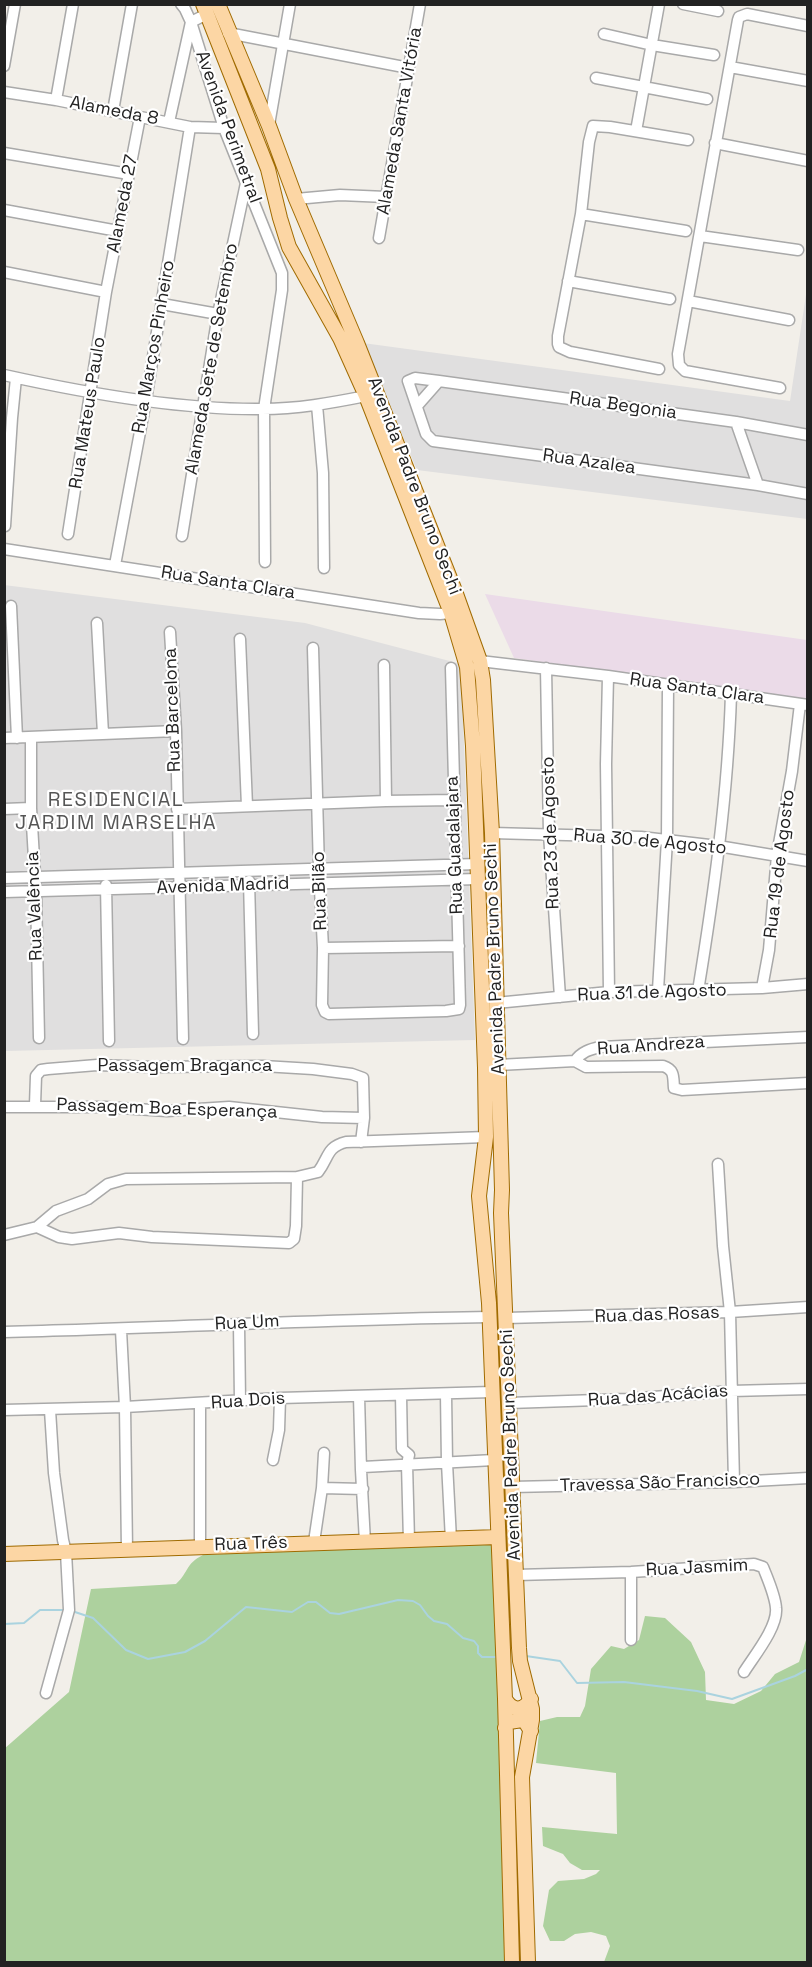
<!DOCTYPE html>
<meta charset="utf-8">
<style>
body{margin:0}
#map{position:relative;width:812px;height:1967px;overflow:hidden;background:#f2efe9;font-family:"Space Grotesk",sans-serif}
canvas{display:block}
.frame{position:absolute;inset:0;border:6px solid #222;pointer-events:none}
</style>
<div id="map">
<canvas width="812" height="1967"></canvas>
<div class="frame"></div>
</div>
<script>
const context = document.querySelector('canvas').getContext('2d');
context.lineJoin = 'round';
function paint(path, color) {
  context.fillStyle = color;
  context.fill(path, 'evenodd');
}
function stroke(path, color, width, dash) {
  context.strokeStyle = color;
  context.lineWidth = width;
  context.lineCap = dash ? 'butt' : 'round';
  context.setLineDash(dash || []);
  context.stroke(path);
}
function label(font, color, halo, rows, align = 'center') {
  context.font = font + ' "Space Grotesk",sans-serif';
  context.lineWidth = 4.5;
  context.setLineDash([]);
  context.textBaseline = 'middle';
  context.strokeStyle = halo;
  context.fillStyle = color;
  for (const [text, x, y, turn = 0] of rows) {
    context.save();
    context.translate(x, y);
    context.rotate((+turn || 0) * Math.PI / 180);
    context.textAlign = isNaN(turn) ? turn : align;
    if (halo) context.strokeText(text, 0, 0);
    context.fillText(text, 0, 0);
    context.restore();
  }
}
const residential = new Path2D(`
 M807,288V519L417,470L363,343L790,401Z
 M4,585L305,623L461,664L475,1040L5,1051Z`);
const industrial = new Path2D(`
 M485,594L807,640V700L514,658Z`);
const forest = new Path2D(`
 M496,1542L509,1962H5L4,1749L69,1692L91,1589L176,1584C189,1572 185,1564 203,1555Z
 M645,1616L665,1618L691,1642L705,1672L706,1700L734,1704L761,1691L775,1674L799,1662L807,1637V1962H604L610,1946L606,1936L591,1932L575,1934L564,1941H550L543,1926L549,1890L558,1881L584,1879L596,1874L600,1870H582L570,1863L563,1854L543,1846L542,1827L617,1834L616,1773L536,1763L540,1721L557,1717H580L585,1706L591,1669L611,1646L624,1649L639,1640Z`);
const stream = new Path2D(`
 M72,1611L93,1618L126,1650L148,1659L185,1652L205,1641L246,1607L292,1612L308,1602H316L330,1613L339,1614L398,1600L413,1601L420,1605L428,1616L434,1621L447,1624L463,1638L474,1641L478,1646V1653L482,1657H497
 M4,1624L24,1623L40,1610H66
 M526,1656L560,1661L577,1683L624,1682L697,1691L732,1699L795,1676L808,1669`);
const minor = new Path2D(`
 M181,4L185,9L191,22L224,128L282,273V290L264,409L265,562
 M683,4L718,11
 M228,33L409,68
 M604,34L652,45L714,55
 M4,66L15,4
 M730,67L808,81
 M596,78L707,99
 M4,92L56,100L190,127L224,128
 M56,100L73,4
 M113,111L132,4
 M169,122L191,22L207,14
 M269,125L290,4
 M636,131L659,4
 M715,143L808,161
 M4,153L129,174
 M296,199L340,195L386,197
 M4,210L118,231
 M581,214L686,231
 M700,236L798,250
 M379,238L420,4
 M4,272L106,292
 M568,281L670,299
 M688,301L789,320
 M162,304L218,314
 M659,369L570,352L559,347L558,344V336L581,214L589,142L593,126L610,127L688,140
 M4,375C85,393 179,410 262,409C297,409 331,403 366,396
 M780,388L685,371L679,365L678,354L738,20L739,17L747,14L808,26
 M317,405L323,473L324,568
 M417,406L439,381
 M736,422L758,485
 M808,435L736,422L439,381L415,378L408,381L426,434L433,441L758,485L808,494
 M5,526L12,418L16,378
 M68,534L106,292L140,117
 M182,536L218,314L246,183
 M4,549L419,613L440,614L451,613
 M115,565L146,400L190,127
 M11,606L17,738
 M97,623L103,734
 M170,632L176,731L183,1039
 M240,639L247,806
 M313,648L319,870L323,948L322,1005L325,1012L329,1014L446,1011L459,1009L460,1005L451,668
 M480,661L608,676L808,705
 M384,665L386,801
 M546,668L549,834L560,997
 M608,676L606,764L609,992
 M4,738L176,731
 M31,738V808L36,892L39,1038
 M4,809L31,808
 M177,809L386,801L454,800
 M492,833L641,837L718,846L808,861
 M4,878L478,864
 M249,881L253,1034
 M106,885L109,1041
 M4,892L478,879
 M323,948L459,946
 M762,988L769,950L777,855L792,771L800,704
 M658,990L667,840L668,685
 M698,991C714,893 728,793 731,694
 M496,1003L609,992L762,988L808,984
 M575,1061L586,1067L663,1066C675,1070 673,1077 674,1088L682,1090L808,1083
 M575,1061C581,1052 590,1049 601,1047L808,1037
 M498,1065L575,1061
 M35,1105L36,1076L41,1070L48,1069L97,1065L152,1067L263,1066L313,1069L352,1074L363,1078L364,1118L361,1142
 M4,1107H105L167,1111L229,1107L322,1117L364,1118
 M718,1164L723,1246L730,1312L734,1482
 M37,1227L56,1211L88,1199L108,1184L126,1179L297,1177L318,1172C329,1158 326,1147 346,1142L486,1137
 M4,1235L37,1227L59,1237L72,1239L119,1233L152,1237L289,1243L294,1239L296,1226L297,1177
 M506,1318L730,1312L808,1307
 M239,1324L240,1401
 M121,1330L125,1407L127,1550
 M4,1332C166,1328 327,1319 489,1317
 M446,1394L447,1463L451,1540
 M401,1395L402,1449L409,1455L407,1464L409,1541
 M359,1396L361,1470
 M509,1403L627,1399L731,1391L808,1389
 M4,1410L125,1407L280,1398L492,1392
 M273,1460L279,1430L280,1398
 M512,1487L734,1482L808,1478
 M322,1488L363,1489
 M314,1542L322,1488L324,1453
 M365,1542L361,1470L363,1467L494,1460
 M200,1546V1404
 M631,1572V1640
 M516,1575L631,1572L754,1564L763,1567C768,1580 775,1595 776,1608C778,1627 754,1656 744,1672
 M46,1693L69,1610L66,1552L63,1540L54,1473L50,1410`);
const major = new Path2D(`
 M203,4L268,169L280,218L289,247L340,338L366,396L451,613L467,667L473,746L485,1068L486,1137L479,1196L489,1303L505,1699L512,1962
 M218,4L269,126L296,199L357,343L455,591L480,661L483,680L492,833L502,1190L501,1213L519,1648L520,1661L532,1709V1720L522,1777L528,1962
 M4,1554L498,1537
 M505,1699C512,1711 523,1712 531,1699
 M505,1728L509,1722L522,1720L526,1723L531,1731`);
const streetNames = [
 ["Alameda 8",114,111,11],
 ["Alameda Santa Vitória",400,121,-80],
 ["Avenida Perimetral",228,127,70],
 ["Alameda 27",123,204,-79],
 ["Rua Marços Pinheiro",154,347,-80],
 ["Alameda Sete de Setembro",212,359,-80],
 ["Rua Begonia",623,406,8],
 ["Rua Mateus Paulo",88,413,-81],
 ["Rua Azalea",589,462,8],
 ["Avenida Padre Bruno Sechi",414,486,69],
 ["Rua Santa Clara",228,583,9],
 ["Rua Santa Clara",697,689,8],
 ["Rua Barcelona",173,710,-92],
 ["Rua 23 de Agosto",551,833,-92],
 ["Rua 30 de Agosto",650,842,5],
 ["Rua Guadalajara",455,845,-92],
 ["Rua 19 de Agosto",780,864,-83],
 ["Avenida Madrid",223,886,-2],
 ["Rua Bilão",320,891,-92],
 ["Rua Valência",35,906,-92],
 ["Avenida Padre Bruno Sechi",495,959,-92],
 ["Rua 31 de Agosto",652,993,-2],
 ["Rua Andreza",651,1046,-4],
 ["Passagem Braganca",185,1066],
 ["Passagem Boa Esperança",167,1109,2],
 ["Rua das Rosas",657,1315,-2],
 ["Rua Um",247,1323,-3],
 ["Rua das Acácias",658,1396,-4],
 ["Rua Dois",248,1401,-4],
 ["Avenida Padre Bruno Sechi",511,1445,-92],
 ["Travessa São Francisco",660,1483,-2],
 ["Rua Três",251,1544,-2],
 ["Rua Jasmim",697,1568,-3]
];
const neighbourhoodNames = [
 ["RESIDENCIAL",116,801],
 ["JARDIM MARSELHA",116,824]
];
paint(residential, '#e0dfdf');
paint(industrial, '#ebdbe8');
paint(forest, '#add19e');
stroke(stream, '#aad3df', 2);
stroke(minor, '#a9a9a9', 13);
stroke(major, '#a06b00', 16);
stroke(minor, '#fff', 10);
stroke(major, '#fcd6a4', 14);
label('18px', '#222', '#fff', streetNames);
context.letterSpacing = '1.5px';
label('20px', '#555', '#fff', neighbourhoodNames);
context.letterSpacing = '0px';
</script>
